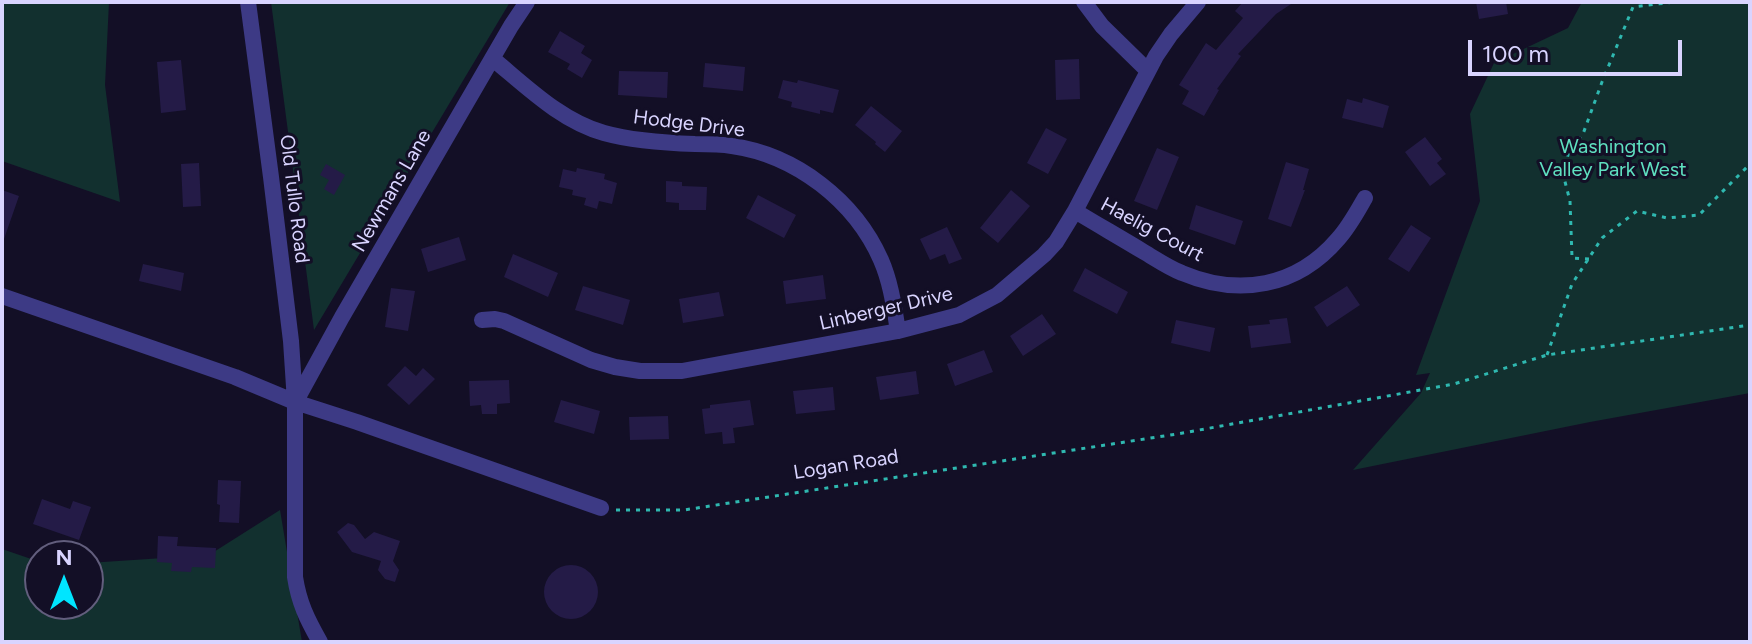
<!DOCTYPE html>
<style>
body{margin:0}
#map{position:relative;width:1752px;height:644px;overflow:hidden;background:#130f26;font-family:Figtree,sans-serif}
canvas{display:block}
.frame{position:absolute;inset:0;border:4px solid #d9d4ff;pointer-events:none}
.north{position:absolute;left:24px;top:540px;width:80px;height:80px;box-sizing:border-box;background:#130f26;border:2px solid #625e7d;border-radius:50%;rotate:0deg;font-size:22px;font-weight:700;line-height:32px;text-align:center;color:#d9d4ff}
.north::after{content:'';display:block;margin:auto;width:28px;height:36px;background:#00e5ff;clip-path:polygon(50% 0,100% 100%,50% 72%,0 100%)}
.scale{position:absolute;left:1468px;top:40px;width:214px;height:36px;box-sizing:border-box;border:4px solid #d9d4ff;border-top:0;padding-left:10px;font-size:24px;line-height:28px;white-space:nowrap;color:#d9d4ff;-webkit-text-stroke:6px #130f26;paint-order:stroke}
</style>
<div id="map">
<canvas width="1752" height="644"></canvas>
<div class="frame"></div>
<div class="north">N</div>
<div class="scale">100 m</div>
</div>
<script>
const context = document.querySelector('canvas').getContext('2d');
context.lineJoin = 'round';
function paint(path, color) {
  context.fillStyle = color;
  context.fill(path, 'evenodd');
}
function stroke(path, color, width, dash) {
  context.strokeStyle = color;
  context.lineWidth = width;
  context.lineCap = dash ? 'butt' : 'round';
  context.setLineDash(dash || []);
  context.stroke(path);
}
function label(font, color, halo, rows, align = 'center') {
  context.font = font + ' Figtree,sans-serif';
  context.lineWidth = 6;
  context.setLineDash([]);
  context.textBaseline = 'middle';
  context.strokeStyle = halo;
  context.fillStyle = color;
  for (const [text, x, y, turn = 0] of rows) {
    context.save();
    context.translate(x, y);
    context.rotate((+turn || 0) * Math.PI / 180);
    context.textAlign = isNaN(turn) ? turn : align;
    if (halo) context.strokeText(text, 0, 0);
    context.fillText(text, 0, 0);
    context.restore();
  }
}
const green = new Path2D(`
 M2,2H109L105,85L120,202L2,161Z
 M271,2H510L314,330Z
 M1582,2H1750V393L1590,422L1353,470L1421,393L1430,373L1416,375L1480,201L1470,114L1494,63L1568,28Z
 M280,510L302,642H2V549L40,562V604H88V563L209,555Z`);
const building = new Path2D(`
 M1243,2H1294L1276,14L1238,54L1241,56L1217,89L1219,90L1204,116L1182,104L1189,91L1179,85L1206,43L1216,50L1243,18L1235,11Z
 M1476,2H1506L1508,14L1479,19Z
 M560,31L585,46L581,53L592,60L582,78L567,69L570,64L548,52Z
 M1079,59L1080,99L1056,100L1055,60Z
 M181,60L186,110L161,113L157,62Z
 M705,63L745,67L743,91L703,87Z
 M619,71L668,72L667,98L618,95Z
 M783,80L797,83L798,80L839,90L833,113L820,110V114L791,107L792,102L778,98Z
 M1363,98L1389,106L1383,128L1342,118L1347,99L1362,103Z
 M871,106L902,131L885,152L875,144L876,142L855,125Z
 M1046,128L1067,139L1048,174L1027,163Z
 M1425,137L1442,159L1437,163L1446,174L1430,186L1405,152Z
 M1157,148L1179,157L1157,210L1134,201Z
 M1286,162L1309,169L1303,190H1305L1291,227L1268,219Z
 M199,163L201,206L183,207L181,164Z
 M326,164L345,175L334,195L324,189L329,180L320,175Z
 M577,168L605,174L604,179L617,183L612,204L599,201L597,209L584,205L586,198L572,195L573,190L559,187L563,169L576,172Z
 M666,181L682,182V186L707,187L706,210H679V203L666,202Z
 M2,190L19,196L4,239H2Z
 M1011,190L1030,206L998,243L980,228Z
 M758,195L796,215L784,238L746,218Z
 M1196,205L1243,221L1235,245L1189,229Z
 M1411,225L1431,238L1409,272L1388,259Z
 M947,227L962,259L949,264L945,254L930,260L920,239Z
 M459,237L466,260L428,272L421,249Z
 M513,254L558,273L548,297L504,277Z
 M143,264L184,273L181,291L139,281Z
 M1085,268L1128,292L1117,314L1073,291Z
 M823,275L826,299L786,304L783,281Z
 M583,286L630,300L623,325L575,310Z
 M1347,286L1360,305L1327,327L1314,307Z
 M391,288L415,291L408,331L385,327Z
 M719,292L724,316L683,323L679,299Z
 M1042,314L1056,334L1023,356L1010,336Z
 M1287,318L1291,343L1251,348L1248,326L1270,324L1269,320Z
 M1176,320L1215,328L1210,352L1171,343Z
 M984,350L993,372L955,386L947,364Z
 M405,366L416,376L423,368L435,379L409,405L387,385Z
 M916,371L919,394L880,400L876,377Z
 M509,380L510,403L497,404V414H482L481,405L470,406L469,381Z
 M833,387L835,410L796,414L793,391Z
 M561,400L600,411L594,434L554,422Z
 M750,400L754,425L733,428L735,443L723,444L722,432L705,434L702,409L710,408V405Z
 M668,416L669,439L630,440L629,417Z
 M218,480L241,481L239,523L219,522L220,505L217,504Z
 M42,499L70,509L73,501L91,507L79,540L33,524Z
 M348,523L354,525L365,539L374,532L400,541L393,561L399,570L395,582L385,579L378,570L381,561L352,552L337,532Z
 M158,536L178,537L177,546L216,548L215,568L192,567L191,572L171,571L172,563L157,562Z
 M544 592a27 27 0 1 1 54 0a27 27 0 1 1-54 0Z`);
const path = new Path2D(`
 M1589,259L1572,258L1570,201L1563,174L1569,151L1583,134L1602,82L1633,7L1674,2
 M1547,355L1572,284L1602,238L1637,211L1667,218L1699,215L1750,164
 M616,510H684L1177,434L1454,384L1547,355L1750,325`);
const minor = new Path2D(`
 M248,2L271,177L291,341L295,402V577C299,603 307,619 320,642
 M1084,2L1102,26L1148,71
 M493,59C527,87 561,121 604,133C633,141 665,143 695,144C707,144 720,144 732,146C796,155 855,201 881,260C891,283 894,307 898,331
 M1075,211C1098,225 1121,238 1144,252C1156,259 1169,268 1182,273C1239,297 1297,287 1338,239C1349,227 1357,212 1365,198
 M2,296L235,377L295,402L357,422L601,508
 M482,320L495,319L504,321L591,360L615,367L640,371H682L898,331L959,315L997,295L1044,255L1056,242L1075,211L1156,56L1171,34L1198,2
 M296,401L342,317L511,26L527,2`);
const streetNames = [
 ["Hodge Drive",689,124,7],
 ["Newmans Lane",392,191,-60],
 ["Old Tullo Road",294,199,83],
 ["Haelig Court",1152,230,28],
 ["Linberger Drive",886,309,-13],
 ["Logan Road",846,465,-9]
];
const parkNames = [
 ["Washington",1613,147],
 ["Valley Park West",1613,170]
];
paint(green, '#12302f');
paint(building, '#241b47');
stroke(path, '#2fb8b0', 3, [4, 6]);
stroke(minor, '#3d3a85', 16);
label('20px', '#d9d4ff', '#130f26', streetNames);
label('20px', '#5fe0c0', '#130f26', parkNames);
</script>
